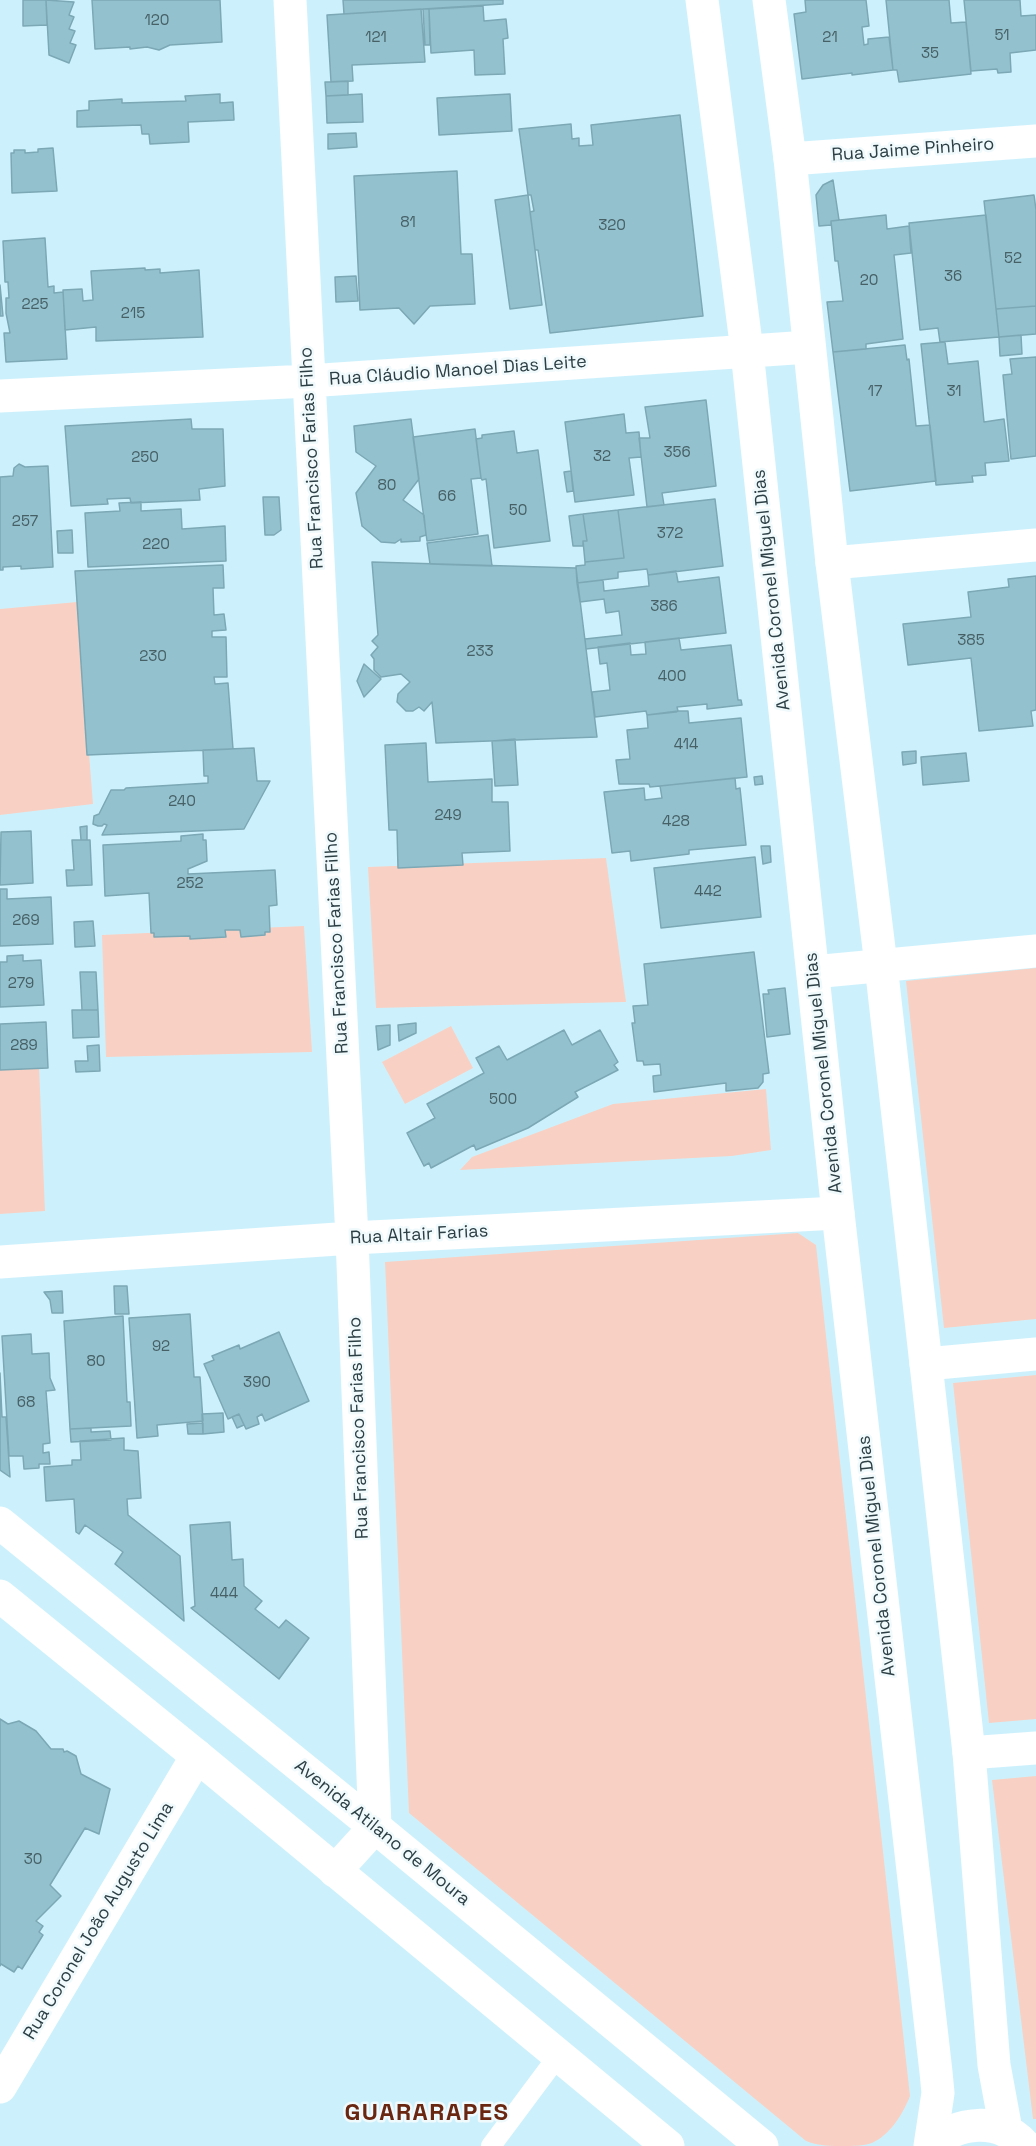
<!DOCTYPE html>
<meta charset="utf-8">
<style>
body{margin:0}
canvas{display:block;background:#ccf1fc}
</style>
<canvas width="1036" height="2146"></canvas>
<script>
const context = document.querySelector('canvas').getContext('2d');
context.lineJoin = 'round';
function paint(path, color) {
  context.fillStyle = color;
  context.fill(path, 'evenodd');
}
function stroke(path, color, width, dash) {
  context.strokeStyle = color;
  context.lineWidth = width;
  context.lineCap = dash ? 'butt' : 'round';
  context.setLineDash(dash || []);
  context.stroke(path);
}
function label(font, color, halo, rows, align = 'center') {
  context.font = font + ' "Space Grotesk",sans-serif';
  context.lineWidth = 5;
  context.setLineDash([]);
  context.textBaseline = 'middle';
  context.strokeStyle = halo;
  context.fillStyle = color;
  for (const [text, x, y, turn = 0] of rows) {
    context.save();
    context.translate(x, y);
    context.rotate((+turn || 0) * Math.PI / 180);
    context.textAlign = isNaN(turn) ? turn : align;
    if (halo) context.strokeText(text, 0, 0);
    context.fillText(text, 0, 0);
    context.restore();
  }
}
const green = new Path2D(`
 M77,602L93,804L0,815V609Z
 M606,858L626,1002L376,1008L368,867Z
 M304,926L312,1052L106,1057L102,935Z
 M1036,968V1319L944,1328L906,981Z
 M451,1026L473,1068L405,1104L382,1062Z
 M39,1066L45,1211L0,1214V1069Z
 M766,1089L771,1150L732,1156L460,1170L472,1157L613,1104Z
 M798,1233L816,1245L910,2096C903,2114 890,2135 872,2143C863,2146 853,2146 844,2146C830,2146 819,2146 806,2141L409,1813L385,1262Z
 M1036,1375V1719L989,1723L953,1383Z
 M1036,1776V2119H1033L992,1780Z`);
const building = new Path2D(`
 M23,0H46L47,25L23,26Z
 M46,0L74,2L69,15L74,17L69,29L75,31L70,43L76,45L69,63L49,55Z
 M92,0H220L222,42L170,45L159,50L147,47L130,49V47L95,49Z
 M343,0H503V4L344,14Z
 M805,0H866L869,26L862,27L864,45L868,44V39L889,37L893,70L852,75V73L802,79L794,14L806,12Z
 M886,0H949L951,23L966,22L971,74L899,82L897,70H893Z
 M964,0H1020L1021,16L1036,15V50L1010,53L1011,72L998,73L997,69L971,71Z
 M483,6L484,21L506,19L508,38L503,39L505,74L475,75L474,50L431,53L429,9Z
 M421,9L425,62L352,65L353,81L331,82L327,15Z
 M423,9H429L430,45H425Z
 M348,81V95L326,96L325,82Z
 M220,94V103L233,102L234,120L188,122L189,142L150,144L149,134H142L141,125L77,127V111L89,110V101L122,99V103L186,101L185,96Z
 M362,94L363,122L327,123L326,96Z
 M510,94L512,131L439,135L437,98Z
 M680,115L703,316L550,333L538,250H535L530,212L534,211L531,195H528L519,129L571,124L572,139L579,138V146L593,145L591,125Z
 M356,133L357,147L328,149V134Z
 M53,148L57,191L12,193L11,153H14V150H25V153L38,152V149Z
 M457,171L461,254H472L475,304L430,306L414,324L399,308L360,310L354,176Z
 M833,180L839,220L831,221V225L819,226L816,195L823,185Z
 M528,195L542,305L510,309L495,200Z
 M1034,195L1036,210V306L996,309L984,201Z
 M886,215L887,229L909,226L911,253L894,255L903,339L866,344V349L833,352L827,302L843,301L838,261H835L831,221Z
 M986,215L999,337L940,342L938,328L920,330L909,223Z
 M45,238L48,287L54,286V293L63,292L67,359L6,362L4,333H10L6,313V298H9L8,282H5L3,241Z
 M145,268V270L160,269V273L199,270L203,337L96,341V327L65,330L63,290L82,289L83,301L93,300L91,271Z
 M356,276L358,301L336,302L335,277Z
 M0,285L3,316H0Z
 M1036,306V334L999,337L996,309Z
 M1021,335L1022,354L1000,356L999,337Z
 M945,342L948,364L978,361L984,422L1004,419L1009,461L985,463L986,475L972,476L973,482L936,485L921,344Z
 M905,345L907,360L909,359L916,426L930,425L936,481L850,491L833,352Z
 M1036,357V456L1011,459L1003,375L1012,374L1010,359Z
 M706,400L716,486L662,493L664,505L647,507L639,438H650L645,407Z
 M624,414L626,433L639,432L641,457L629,458L634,495L575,502L565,422Z
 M191,419L192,429H223L225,486L199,489L200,500L131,503L130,498L107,499L108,504L71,506L65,426Z
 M411,419L419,479L403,500L424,515L426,535L420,537V541L401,542V539L395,543L381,542L362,526L356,493L376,466L356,452L354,426Z
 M475,429L481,478L471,479L478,534L427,541L413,437Z
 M514,431L517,453L538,450L550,541L494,548L486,479L482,480L481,478L476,439L482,438V435Z
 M19,464L25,467L48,466L53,567L21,569V566L3,567V570H0V477L13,476L14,468Z
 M571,471L573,491L567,492L564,472Z
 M263,497H279L281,530L274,535H265Z
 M715,499L723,566L648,575L647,569L618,572V578L577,583L576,566L585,565V562L624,558L618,510Z
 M141,502V511L181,509L182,529L225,526L226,561L88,567L85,513L120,511L119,503Z
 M618,510L624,558L585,562L583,541H587L583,514Z
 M583,514L587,541H583V546H573L569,516Z
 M72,530L73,553H58L57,531Z
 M488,535L492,566L430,564L427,543Z
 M372,562L576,568L597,737L436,743L432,702L424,711L419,707L413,711H406L397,702L398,694L410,682L401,674L381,677L374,670V659L371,655L378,647L372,641L378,635Z
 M223,565L224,588H213L214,615L224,614L226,630L212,631V637H226L227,677H214L215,684L228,683L233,749L87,755L75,571Z
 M676,571L678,582L719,577L726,633L586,649L585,639L622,635L619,611L606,613L604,599L580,602L577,583L603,580L604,591L649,586L648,575Z
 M1036,576V710L1031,711L1033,726L979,731L971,658L908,665L903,624L971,617L968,592L1009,587L1008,579Z
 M679,638L681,650L731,645L738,700H741L742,705L707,709V704L677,707L678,711L676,712L647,715L646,711L595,717L592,692L610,690L607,663L600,664L598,647L630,643L631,655L646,654L645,642Z
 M364,664L381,679L364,697L357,681Z
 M678,711H688L689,723L741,718L747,777L650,787L649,784H619L616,760L630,759L627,730L648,728L647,715Z
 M515,739L518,785L495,786L492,741Z
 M426,743L428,782L492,779V802H508L510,851L462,853L463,865L398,868L397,830H389L385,745Z
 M254,748L257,781H270L244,829L102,835L107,825L104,824L102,826H98L93,824L94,816L99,814L111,790H124L126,788L208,783V776H204L203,750Z
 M916,751V763L903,765L902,752Z
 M966,753L969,781L923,785L921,757Z
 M762,776L763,784L755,785L754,777Z
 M735,778L736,789L740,788L746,845L689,850V854L631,861L630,851L612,853L604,792L644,788L645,800L662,798L660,786Z
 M87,826V840H81L80,827Z
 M31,831L33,883L0,885L1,832Z
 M203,834V840H206L207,861L188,869V874L275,870L277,905L269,906L270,932H265V935L241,937L240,930H225L226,937L190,939V936L154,937V933H151L149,893L105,896L103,845L181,841V836Z
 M72,840H90L92,885L67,886L66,870H74Z
 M761,846H770L771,862L763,864Z
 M755,857L761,917L661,928L654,868Z
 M0,889H7V899L51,897L53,944L0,946Z
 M93,921L95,946L75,947L74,922Z
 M754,952L769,1073L763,1074V1082L758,1088L726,1091V1083L654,1092L653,1076L661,1075L660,1064L644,1065L643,1061H637L632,1023H635L633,1006L648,1005L644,964Z
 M23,955V961L41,960L44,1005L0,1007V962H7V956Z
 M80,972H96L98,1010H82Z
 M785,988L790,1034L767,1037L763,994H769L768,990Z
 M72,1010H98L99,1037L73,1038Z
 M46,1022L48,1068L0,1070V1024Z
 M416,1023V1033L399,1041L398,1025Z
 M390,1025V1045L378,1050L376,1026Z
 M564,1030L572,1045L600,1030L618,1062L614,1065L618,1070L575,1092L578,1097L528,1128L476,1150L474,1145L431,1168L429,1163L424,1166L407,1133L435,1118L427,1104L484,1073L476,1058L499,1046L507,1060Z
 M99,1045L100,1071L76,1072L75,1061H88L87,1046Z
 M114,1286H127L129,1314H115Z
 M62,1291L63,1313H52L50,1300L44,1292Z
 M190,1314L194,1377H200L203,1421L157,1425L158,1436L137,1438L129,1318Z
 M123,1316L127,1402H130L131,1426L70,1429L64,1321Z
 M279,1332L309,1401L265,1421L262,1414L257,1417L259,1424L246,1429L239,1414L228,1419L204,1364L214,1360L212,1356L239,1345L240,1349Z
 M31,1334L32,1354L49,1353L50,1378L55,1390L46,1391L50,1443L43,1444V1453L49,1452L50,1464H39V1468L24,1469L23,1456H9L2,1336Z
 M0,1373L2,1417H6L10,1477L0,1470Z
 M223,1413L224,1432L203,1434L202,1414Z
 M239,1414L244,1425L237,1428L232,1417Z
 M203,1423V1434H188L187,1424Z
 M91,1428V1432L110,1431L111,1440L71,1442L70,1429Z
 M124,1438V1450L138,1451L141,1498L127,1499L128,1515L180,1556L184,1621L115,1564L123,1552L85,1525L79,1534L76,1532L74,1499L46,1501L44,1467L72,1465V1460H81L80,1441Z
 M230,1522L232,1560L243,1559L244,1586L262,1601L255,1609L279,1628L286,1620L309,1638L279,1679L191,1608L195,1606L190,1525Z
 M0,1719L8,1724L19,1721L36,1731L51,1749H63L64,1752L67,1751L76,1756L81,1774L110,1789L99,1834L85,1828L50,1885L61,1896L36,1921L43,1926L39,1932L43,1935L22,1969L18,1966L14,1972L1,1964L0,1966Z`);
const service = new Path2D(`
 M491,2146L558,2056`);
const minor = new Path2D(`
 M290,0L352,1238L375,1827L335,1871
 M790,159L1036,141
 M0,396L308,381L809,347
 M832,563L1036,545
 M813,972L1036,951
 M0,1262L352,1238L838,1213
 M926,1364L1036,1354
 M969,1753L1036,1748
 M0,2087L197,1756`);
const tertiary = new Path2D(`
 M0,1523L375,1827L762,2146
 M0,1596L197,1756L668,2146`);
const secondary = new Path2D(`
 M702,0L747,351L838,1213L936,2072L938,2093L930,2146
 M769,0L790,159L832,563L881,965L926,1364L969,1753L994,2065L1006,2130
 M930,2146C957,2121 999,2116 1025,2146`);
const numberNames = [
 ["120",157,21],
 ["51",1002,36],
 ["121",376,38],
 ["21",830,38],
 ["35",930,54],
 ["81",408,223],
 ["320",612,226],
 ["52",1013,259],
 ["36",953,277],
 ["20",869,281],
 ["225",35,305],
 ["215",133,314],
 ["17",875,392],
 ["31",954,392],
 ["356",677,453],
 ["32",602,457],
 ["250",145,458],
 ["80",387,486],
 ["66",447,497],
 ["50",518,511],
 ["257",25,522],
 ["372",670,534],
 ["220",156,545],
 ["386",664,607],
 ["385",971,641],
 ["233",480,652],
 ["230",153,657],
 ["400",672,677],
 ["414",686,745],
 ["240",182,802],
 ["249",448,816],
 ["428",676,822],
 ["252",190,884],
 ["442",708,892],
 ["269",26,921],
 ["279",21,984],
 ["289",24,1046],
 ["500",503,1100],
 ["92",161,1347],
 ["80",96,1362],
 ["390",257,1383],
 ["68",26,1403],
 ["444",224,1594],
 ["30",33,1860]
];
const streetNames = [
 ["Rua Jaime Pinheiro",913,150,-4],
 ["Rua Cláudio Manoel Dias Leite",458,371,-4],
 ["Rua Francisco Farias Filho",312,458,-93],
 ["Avenida Coronel Miguel Dias",772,590,-96],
 ["Rua Francisco Farias Filho",337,943,-93],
 ["Avenida Coronel Miguel Dias",824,1073,-96],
 ["Rua Altair Farias",419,1235,-3],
 ["Rua Francisco Farias Filho",359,1428,-92],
 ["Avenida Coronel Miguel Dias",877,1556,-96],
 ["Avenida Atilano de Moura",382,1833,39],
 ["Rua Coronel João Augusto Lima",99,1921,-59]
];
const districtNames = [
 ["GUARARAPES",427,2113]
];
paint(green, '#f9d1c4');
paint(building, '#94c1ce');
stroke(building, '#7ca8b5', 1.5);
stroke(service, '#fff', 20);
stroke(minor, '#fff', 33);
stroke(tertiary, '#fff', 33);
stroke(secondary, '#fff', 33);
label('15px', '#466066', null, numberNames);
label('18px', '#2c3f44', '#f0f9fb', streetNames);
context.letterSpacing = '1.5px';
label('bold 24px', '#692712', '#f0f9fb', districtNames);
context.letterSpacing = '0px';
</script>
